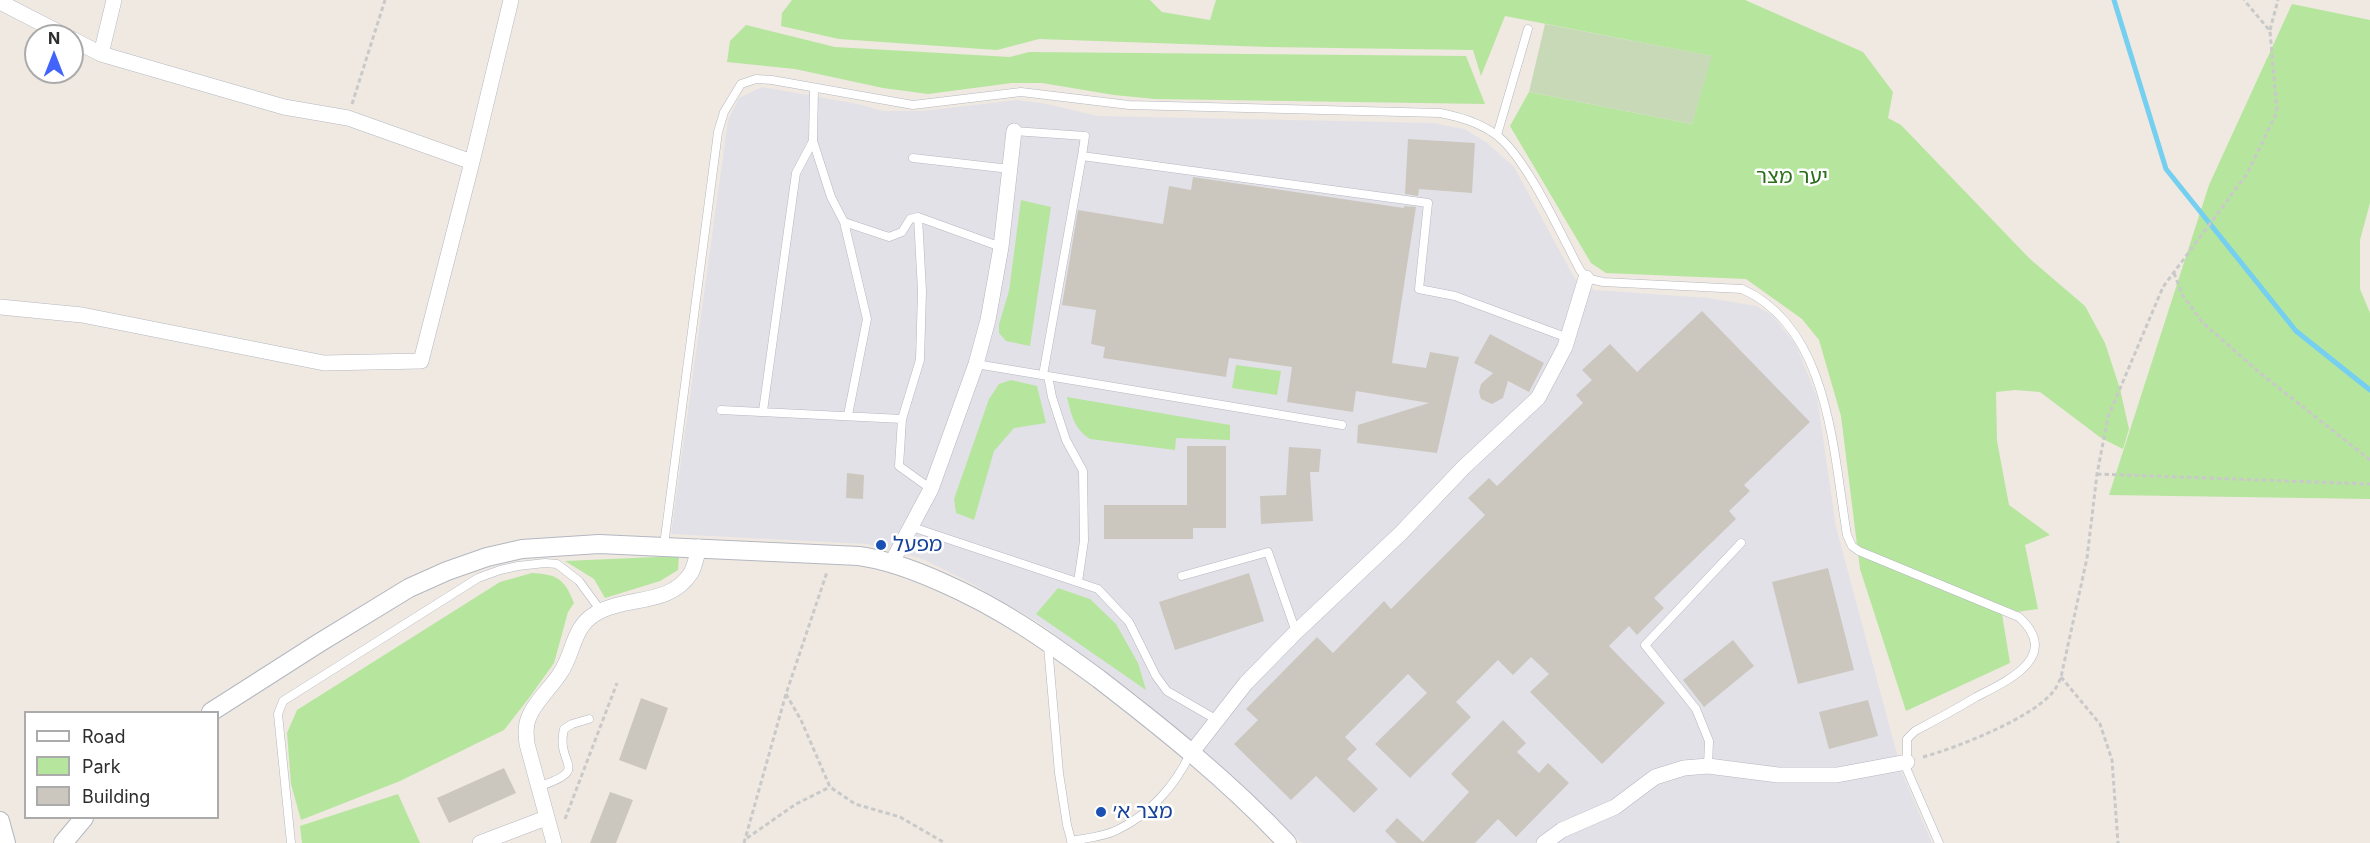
<!DOCTYPE html>
<meta charset="utf-8">
<style>
body{margin:0}
#map{position:relative;width:2370px;height:843px;overflow:hidden;background:#efe9e1;font-family:Inter,sans-serif}
canvas{display:block}
.legend{position:absolute;left:24px;top:711px;width:195px;height:108px;box-sizing:border-box;background:#fff;border:2px solid #ababab;margin:0;padding:8px 10px;list-style:none;font-size:18px;color:#2e2e2e}
.legend li{display:flex;align-items:center;gap:12px;height:30px}
.legend b{width:30px;border:2px solid #ababab}
.north{position:absolute;left:24px;top:24px;width:60px;height:60px;box-sizing:border-box;background:#fff;border:2px solid #ababab;border-radius:50%;rotate:0deg;font-size:16px;font-weight:700;line-height:24px;text-align:center;color:#2e2e2e}
.north::after{content:'';display:block;margin:auto;width:21px;height:27px;background:#4264fb;clip-path:polygon(50% 0,100% 100%,50% 72%,0 100%)}
</style>
<div id="map">
<canvas width="2370" height="843"></canvas>
<ul class="legend">
<li><b style="height:8px;background:#fff"></b>Road</li>
<li><b style="height:16px;background:#b6e59e"></b>Park</li>
<li><b style="height:16px;background:#cbc7bf"></b>Building</li>
</ul>
<div class="north">N</div>
</div>
<script>
const context = document.querySelector('canvas').getContext('2d');
context.lineJoin = 'round';
function paint(path, color) {
  context.fillStyle = color;
  context.fill(path, 'evenodd');
}
function stroke(path, color, width, dash) {
  context.strokeStyle = color;
  context.lineWidth = width;
  context.lineCap = dash ? 'butt' : 'round';
  context.setLineDash(dash || []);
  context.stroke(path);
}
function label(font, color, halo, rows, align = 'center') {
  context.font = font + ' Inter,"Noto Sans Hebrew",sans-serif';
  context.lineWidth = 5;
  context.setLineDash([]);
  context.textBaseline = 'middle';
  context.strokeStyle = halo;
  context.fillStyle = color;
  for (const [text, x, y, turn = 0] of rows) {
    context.save();
    context.translate(x, y);
    context.rotate((+turn || 0) * Math.PI / 180);
    context.textAlign = isNaN(turn) ? turn : align;
    if (halo) context.strokeText(text, 0, 0);
    context.fillText(text, 0, 0);
    context.restore();
  }
}
const industrial = new Path2D(`
 M762,87L858,104L883,111H922L1017,100L1047,104L1097,116L1433,123L1464,129L1486,142L1514,167L1575,279L1595,290L1708,298L1756,306L1772,315L1796,345L1817,397L1836,527L1902,773L1932,843H1302L1137,695L1038,622L969,582L923,559L867,544L671,534L728,120L739,98Z`);
const green = new Path2D(`
 M792,0H1150L1162,12L1210,20L1216,0H1745L1863,52L1893,92L1888,118L1901,125L2030,259L2085,306L2105,343L2120,389L2129,429L2123,449L2101,438L2040,392L2015,390L1996,392L1997,441L2009,505L2050,535L2025,545L2038,609L2002,614L2010,663L1906,711L1860,569L1841,416L1819,340L1802,319L1746,279L1606,273L1591,263L1510,126L1529,92L1692,124L1711,56L1505,16L1481,76L1473,50L1269,47L1039,39L997,50L839,39L781,26L782,13Z
 M2292,4L2370,20V203L2360,240V289L2370,313V499L2109,495L2209,185Z
 M746,25L835,47L1010,57L1029,52L1466,56L1485,104L1155,99L1114,95L1042,83H1012L928,94L883,88L795,69L727,62L730,41Z
 M1021,200L1051,207L1030,346L1006,341L999,333V324L1009,291Z
 M1236,365L1281,371L1277,395L1232,388Z
 M1011,380L1037,386L1046,423L1014,428L994,451L974,520L956,513L954,499L989,399L999,384Z
 M1067,397L1230,425V440L1176,438L1175,450L1090,439C1074,429 1071,414 1067,397Z
 M679,556L678,570L660,581L605,598L594,579L565,561Z
 M532,573C558,574 565,580 574,603L568,612L554,663L529,698L504,730L400,781L301,820L291,784L287,733L297,710L500,582Z
 M1058,588L1090,599L1116,624L1138,663L1146,690L1036,614Z
 M398,794L420,843H302L300,826Z`);
const cemetery = new Path2D(`
 M1545,24L1712,56L1692,124L1529,92Z`);
const stream = new Path2D(`
 M2114,0L2166,169L2296,331L2370,390`);
const building = new Path2D(`
 M1408,139L1475,143L1472,193L1419,189L1418,196L1405,194Z
 M1193,177L1404,208V206L1416,207L1392,363L1426,368L1430,352L1459,357L1437,453L1357,443L1358,425L1429,403L1356,391L1353,412L1287,402L1292,367L1229,358L1226,377L1103,358L1105,347L1091,344L1096,310L1062,305L1078,210L1163,224L1169,186L1191,190Z
 M1702,311L1810,422L1744,485L1750,491L1729,511L1736,519L1654,598L1664,608L1637,635L1629,626L1609,646L1665,703L1602,764L1530,692L1549,674L1531,657L1513,675L1498,660L1456,702L1471,717L1410,778L1375,744L1427,693L1408,674L1345,737L1357,749L1347,759L1378,789L1354,813L1316,776L1291,800L1234,744L1258,720L1246,709L1317,637L1333,653L1384,601L1391,609L1485,515L1468,498L1489,478L1497,486L1583,403L1576,395L1592,380L1582,370L1610,344L1637,372Z
 M1490,334L1544,363L1529,392L1508,381L1503,398L1492,404L1481,399L1479,392L1481,384L1493,373L1474,363Z
 M1187,446H1226V528H1193V539H1104V505H1187Z
 M1289,447L1321,449L1319,472H1310L1313,521L1261,524L1260,496L1286,495Z
 M847,473L864,475L863,499L846,498Z
 M1828,568L1854,670L1798,684L1772,582Z
 M1249,573L1264,621L1175,650L1159,602Z
 M1733,640L1754,666L1704,707L1683,680Z
 M641,698L668,708L646,770L619,760Z
 M1868,700L1878,736L1829,749L1819,712Z
 M1503,720L1526,743L1517,752L1539,773L1548,763L1569,783L1516,837L1498,819L1475,843H1397L1385,831L1397,818L1423,842L1469,792L1451,774Z
 M504,768L516,793L449,823L437,798Z
 M610,792L633,800L616,843H590Z`);
const path = new Path2D(`
 M2270,30L2278,0
 M352,104L385,0
 M2174,273L2182,294L2202,322L2260,373L2370,460
 M2097,474L2370,484
 M2061,677L2100,724L2112,760L2118,843
 M786,694L801,720L830,787L855,804L900,817L945,843
 M1923,757C1956,748 2030,719 2052,693C2056,689 2059,682 2061,677L2087,558L2097,474L2108,417L2163,287L2247,174L2277,112L2270,31L2244,0
 M565,819L617,683
 M747,838L796,804L830,787
 M744,843L786,694L827,572`);
const service = new Path2D(`
 M1014,131L1085,136L1082,156L1428,203L1419,289L1455,296L1568,338
 M1497,135L1528,29
 M813,141L831,197L844,222L867,319L848,415
 M913,158L1010,169
 M918,217L922,291L920,360L902,419L899,466L931,489
 M844,222L889,237L902,232L910,219L918,217L1001,247
 M976,364L1342,425
 M1043,375L1082,156
 M1048,376L1052,397L1066,440L1083,471L1084,541L1078,582
 M721,410L902,419
 M763,411L796,173L813,141L814,88
 M912,527L1098,589L1129,622L1156,676L1167,691L1217,720
 M664,545L718,132L724,112L741,84L756,79L772,80L913,105L1021,92L1129,105L1440,113C1460,117 1478,122 1495,134C1526,156 1561,235 1580,270L1586,278L1603,282L1742,289C1830,328 1833,453 1847,535L1852,546L1859,551L2019,617C2062,657 2007,681 1976,697C1956,709 1936,720 1915,731L1907,739V770L1939,843
 M1182,576L1268,552L1296,632
 M1048,646L1059,773L1067,825L1072,843
 M1708,766L1709,741L1696,709L1645,645L1741,543
 M538,787C593,768 555,767 564,729L572,724L589,719
 M1071,841C1085,838 1104,837 1117,830C1149,815 1175,786 1190,754
 M291,843L278,714L283,701L478,578L500,570L518,566L545,563L557,564L579,581L601,611`);
const minor = new Path2D(`
 M0,2L66,36
 M72,39L101,54L284,107L348,118L472,162L511,0
 M101,54L114,0
 M0,307L82,315L324,363L421,361L472,162
 M892,562L931,489L976,364L988,320L1001,247L1014,131
 M1192,752L1246,683L1296,632L1400,534L1464,467L1538,398L1565,347L1586,278
 M480,843L546,818
 M554,843L527,744C526,735 525,726 529,717C535,701 552,687 561,672C574,652 573,627 595,614C626,595 669,607 691,573C695,566 697,555 699,547
 M1544,843L1562,830L1615,807L1655,777L1684,768L1708,766L1778,775H1837L1907,762`);
const tertiary = new Path2D(`
 M211,712L319,643L409,588L447,571L487,557L522,549L599,544L859,556C888,560 914,570 941,582C1001,608 1046,640 1099,679C1165,730 1230,782 1287,843
 M0,821L6,843
 M63,843L84,818`);
const markers = [
 [881,545,6,"#1a4fb4"],
 [1101,812,6,"#1a4fb4"]
];
const parkNames = [
 ["יער מצר",1792,177]
];
const transitNames = [
 ["מפעל",893,545],
 ["מצר א׳",1113,812]
];
paint(industrial, '#e3e1e8');
paint(green, '#b6e59e');
paint(cemetery, '#c8d9b8');
stroke(stream, '#75cff0', 5);
paint(building, '#cbc7bf');
stroke(service, '#b4b7c1', 9);
stroke(minor, '#b4b7c1', 16);
stroke(tertiary, '#b4b7c1', 20);
stroke(path, '#c9c9c9', 3, [4.5, 3]);
stroke(service, '#fff', 8);
stroke(minor, '#fff', 15);
stroke(tertiary, '#fff', 18);
for (const [x, y, r, color] of markers) {
  const dot = new Path2D();
  dot.arc(x, y, r, 0, 2 * Math.PI);
  context.fillStyle = color;
  context.fill(dot);
  stroke(dot, '#fff', 2);
}
label('21px', '#2c6e1b', '#fff', parkNames);
label('21px', '#164399', '#fff', transitNames, 'left');
</script>
